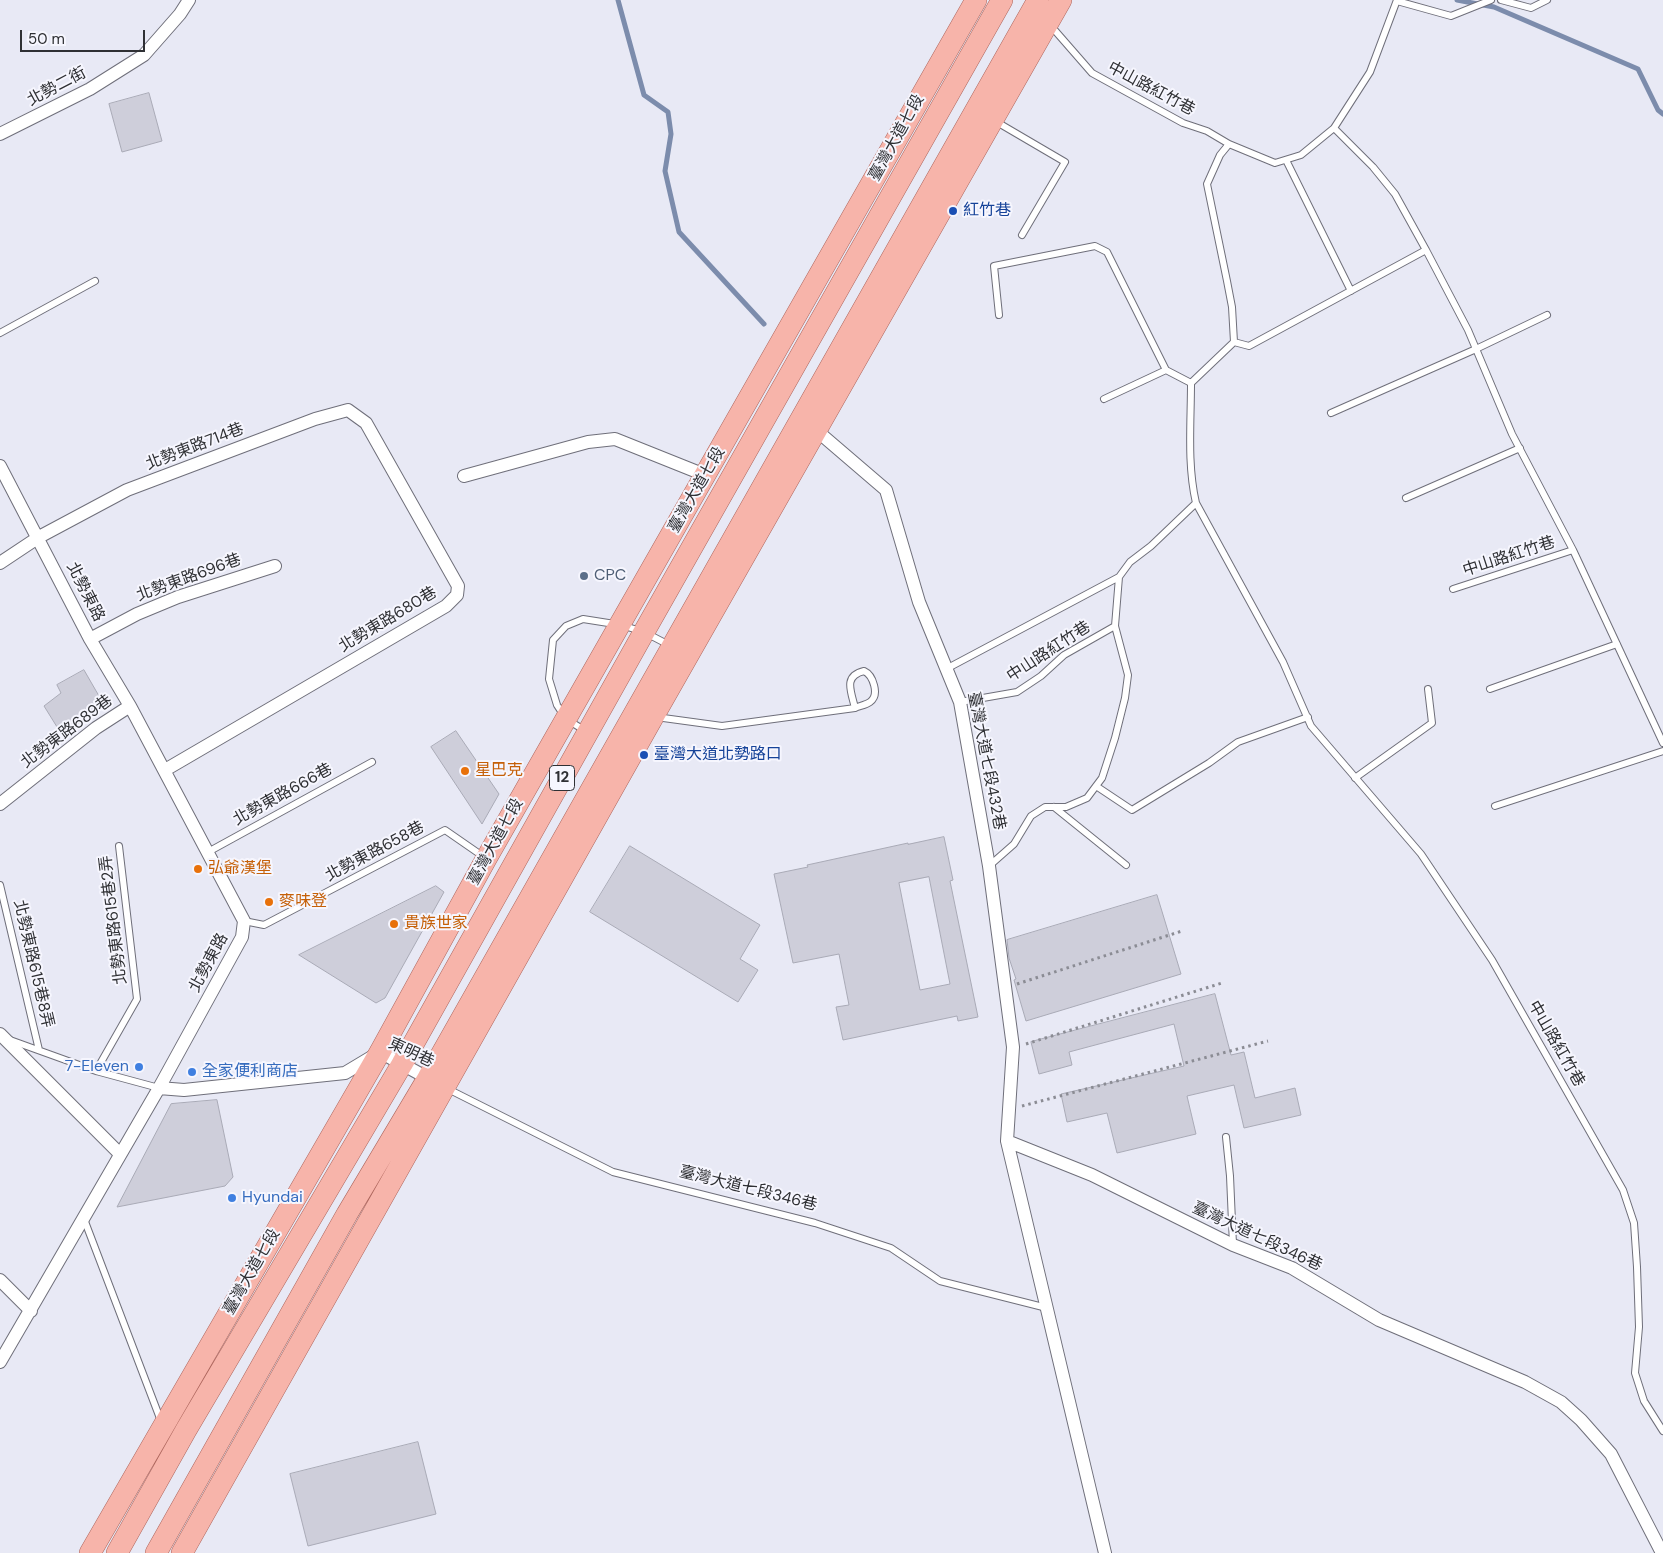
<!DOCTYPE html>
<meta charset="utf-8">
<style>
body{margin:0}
#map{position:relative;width:1663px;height:1553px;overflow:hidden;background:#e8e9f5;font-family:"DM Sans",sans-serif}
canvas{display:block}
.scale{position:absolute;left:20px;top:30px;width:125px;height:22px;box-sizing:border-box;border:2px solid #2f3034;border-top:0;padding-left:6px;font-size:15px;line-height:18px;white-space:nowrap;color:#2f3034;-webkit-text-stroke:4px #f6f6fe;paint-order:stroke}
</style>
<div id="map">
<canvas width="1663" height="1553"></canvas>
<div class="scale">50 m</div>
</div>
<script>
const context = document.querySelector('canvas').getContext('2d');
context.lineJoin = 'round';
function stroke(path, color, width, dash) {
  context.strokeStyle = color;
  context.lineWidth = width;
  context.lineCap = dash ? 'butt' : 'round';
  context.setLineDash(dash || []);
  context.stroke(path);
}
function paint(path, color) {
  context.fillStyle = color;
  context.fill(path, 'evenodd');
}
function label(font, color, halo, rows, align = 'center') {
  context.font = font + ' "DM Sans","Noto Sans TC",sans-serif';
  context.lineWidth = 4;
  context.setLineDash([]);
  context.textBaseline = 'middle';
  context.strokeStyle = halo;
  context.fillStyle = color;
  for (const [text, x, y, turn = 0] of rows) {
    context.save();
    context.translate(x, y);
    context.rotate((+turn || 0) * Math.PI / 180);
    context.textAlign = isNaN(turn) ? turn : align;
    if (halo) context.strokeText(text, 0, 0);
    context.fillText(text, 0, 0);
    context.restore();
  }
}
const stream = new Path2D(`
 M618,0L644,95L668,112L671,134L665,171L679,232L764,324
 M1457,0L1494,7L1638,69L1658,110L1663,114`);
const building = new Path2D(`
 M149,93L162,141L122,152L109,104Z
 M84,670L99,696L98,707L94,712L62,735L44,706L61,693L57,685Z
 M456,731L499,794L482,824L431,747Z
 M944,837L953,880L950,881L978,1017L958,1021L957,1016L843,1040L836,1007L849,1005L839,954L793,963L774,874L808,867L807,865L908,843V844ZM929,877L950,984L920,990L899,883Z
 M630,846L760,925L740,959L758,970L738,1002L590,912Z
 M436,886L444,892L385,998L376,1003L299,955Z
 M1157,895L1181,974L1026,1021L1014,980L1016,979L1009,958L1007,940Z
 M1215,994L1231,1055L1244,1052L1255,1098L1295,1088L1301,1115L1244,1128L1234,1085L1187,1096L1196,1134L1117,1153L1107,1113L1067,1122L1061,1094L1184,1066L1174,1024L1069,1052L1072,1065L1039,1074L1031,1042Z
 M217,1100L233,1177L225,1186L117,1207L171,1104Z
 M418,1442L436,1514L308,1546L290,1474Z`);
const path = new Path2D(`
 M1017,984L1182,931
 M1026,1044L1222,983
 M1022,1106L1268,1041`);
const service = new Path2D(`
 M1397,0L1370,72L1334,128L1301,155L1275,163L1229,144L1220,155L1207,184L1227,281L1232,307L1234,342L1191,383C1191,423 1187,464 1196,503L1283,662L1311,726L1421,854L1492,960L1623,1190L1634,1223L1637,1267L1639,1327L1635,1373L1644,1401L1663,1431
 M1501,0L1531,8L1547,0
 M1397,1L1451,16L1491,0
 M1051,26L1092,73L1183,123L1207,131L1229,144
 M995,121L1065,162L1022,235
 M1334,128L1373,167L1395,194L1426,250L1468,330L1512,434L1573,550L1663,743
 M1286,160L1351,291
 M999,315L994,266L1095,246L1107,252L1166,370L1191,383
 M0,333L95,281
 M1234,342L1249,346L1426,250
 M1104,399L1166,370
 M1331,413L1476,349L1547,315
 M1406,498L1520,448
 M1453,589L1573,550
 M946,669L1119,577
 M1490,689L1617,644
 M960,702L1017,692L1041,676L1064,655L1115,626
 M656,717L722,726L855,708C859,706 866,705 870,702C880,695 873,675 864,671C843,676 851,691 855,708
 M584,730L566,719L557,705L549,679L553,640L566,626L583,619L621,625L644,632L669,645
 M1355,778L1432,723L1428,689
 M1096,786L1132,810L1209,763L1238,742L1308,717
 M1495,806L1663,751
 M1054,807L1126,865
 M208,852L372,762
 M989,866L1014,844L1031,816L1045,807H1066L1087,798L1102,778L1115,738L1125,698L1128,675L1115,626L1119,577L1130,562L1151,546L1196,503
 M0,885L39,1050
 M244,921L264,925L445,830L484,857
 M10,1040L96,1071L159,1088
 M96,1071L137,999L119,846
 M448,1089L613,1172L815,1223L891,1248L940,1281L1047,1308
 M1226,1137L1230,1176L1233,1245
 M84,1219L161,1421`);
const minor = new Path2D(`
 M0,134L90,89L144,55L180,14L189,0
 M816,430L886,490L919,602L960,702L989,866L1013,1047L1007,1141L1105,1553
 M0,466L90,639L130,706L244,921L242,937L159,1088L0,1362
 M464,476L588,442L615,439L705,475
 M0,563L39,537L127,490L315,419L348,410L366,423L458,586L457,595L446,606L165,770
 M90,639L137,614L178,597L275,566
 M0,804L96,728L130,706
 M0,1034L120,1154
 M159,1088L184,1090L345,1073L380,1052L433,1081
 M1007,1141L1092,1175L1233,1245L1292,1268L1379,1320L1525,1382L1561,1402L1581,1420L1611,1454L1662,1553
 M0,1280L31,1311`);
const primary = new Path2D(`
 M90,1553L380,1052L486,859L976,0
 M117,1553L186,1430L402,1064L644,632L1002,0
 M156,1553L347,1214L428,1078L1038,0
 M182,1553L653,717L1061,0`);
const markers = [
 [953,211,5,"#1a4fb4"],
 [584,576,5,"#5c6f8a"],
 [644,755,5,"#1a4fb4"],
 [465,771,5,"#e8710a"],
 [198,869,5,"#e8710a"],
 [269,902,5,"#e8710a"],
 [394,924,5,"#e8710a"],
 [139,1067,5,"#3f7fe0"],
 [192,1072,5,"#3f7fe0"],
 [232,1198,5,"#3f7fe0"]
];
const shields = [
 [562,778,25]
];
const shieldNames = [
 ["12",562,778]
];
const streetNames = [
 ["北勢二街",57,87,-28],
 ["中山路紅竹巷",1151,89,28],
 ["臺灣大道七段",897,138,-61],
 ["北勢東路714巷",195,447,-21],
 ["臺灣大道七段",697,490,-60],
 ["中山路紅竹巷",1509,557,-18],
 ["北勢東路696巷",189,578,-20],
 ["北勢東路",85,592,63],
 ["北勢東路680巷",388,620,-31],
 ["中山路紅竹巷",1049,652,-33],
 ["北勢東路689巷",67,732,-37],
 ["臺灣大道七段432巷",986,761,79],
 ["北勢東路666巷",283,795,-29],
 ["臺灣大道七段",496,842,-61],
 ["北勢東路658巷",375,852,-28],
 ["北勢東路615巷2弄",114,920,-97],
 ["北勢東路",209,963,-62],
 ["北勢東路615巷8弄",33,964,77],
 ["中山路紅竹巷",1556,1044,60],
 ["東明巷",411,1053,25],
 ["臺灣大道七段346巷",748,1189,14],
 ["臺灣大道七段346巷",1257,1237,25],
 ["臺灣大道七段",252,1272,-60]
];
const transitNames = [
 ["紅竹巷",963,211],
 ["臺灣大道北勢路口",654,755]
];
const serviceNames = [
 ["CPC",594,576]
];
const foodNames = [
 ["星巴克",475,771],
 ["弘爺漢堡",208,869],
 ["麥味登",279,902],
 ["貴族世家",404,924]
];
const shopNames = [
 ["7-Eleven",129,1067,"right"],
 ["全家便利商店",202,1072],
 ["Hyundai",242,1198]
];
stroke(stream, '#7c8cac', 5);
paint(building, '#ceceda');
stroke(building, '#a9aab6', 1);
stroke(service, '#6f6f7a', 8);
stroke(minor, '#6f6f7a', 14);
stroke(primary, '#ad655c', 22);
stroke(path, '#8b8c94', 3, [2.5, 4]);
stroke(service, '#fff', 6);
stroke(minor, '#fff', 12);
stroke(primary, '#f7b4aa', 21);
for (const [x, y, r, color] of markers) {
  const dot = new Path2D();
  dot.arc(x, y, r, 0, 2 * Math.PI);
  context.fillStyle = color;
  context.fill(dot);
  stroke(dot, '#f6f6fe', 2);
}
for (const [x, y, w] of shields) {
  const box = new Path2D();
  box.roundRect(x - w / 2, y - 12.5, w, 25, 4);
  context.fillStyle = '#f6f6fe';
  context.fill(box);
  stroke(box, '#2f3034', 1);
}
label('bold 15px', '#2f3034', null, shieldNames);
label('16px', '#2f3034', '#f6f6fe', streetNames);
label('16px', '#164399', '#f6f6fe', transitNames, 'left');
label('16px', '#4e5e75', '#f6f6fe', serviceNames, 'left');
label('16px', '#c56008', '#f6f6fe', foodNames, 'left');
label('16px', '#366cbe', '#f6f6fe', shopNames, 'left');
</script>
